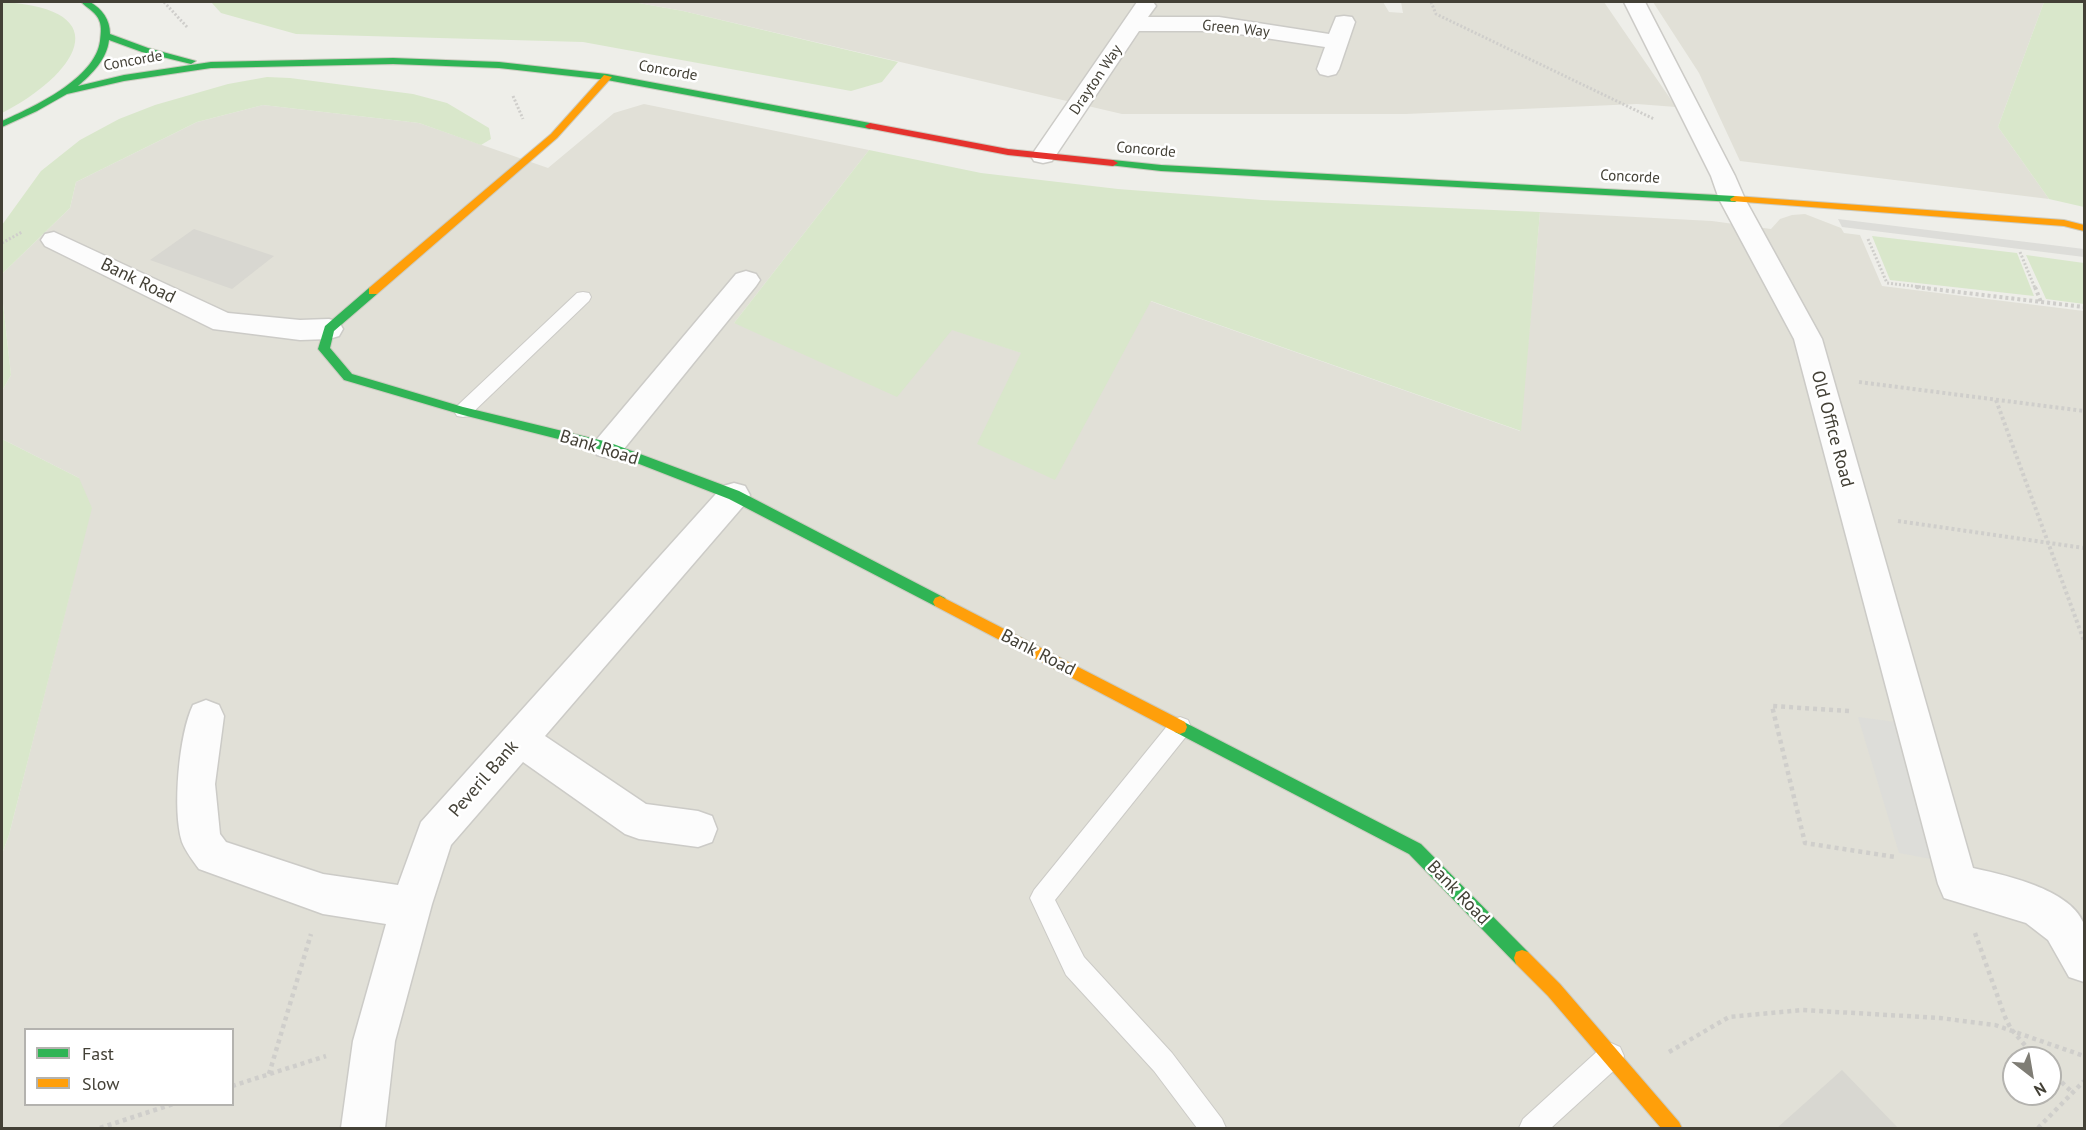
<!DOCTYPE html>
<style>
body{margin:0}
#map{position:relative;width:2086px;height:1130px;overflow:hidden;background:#eeeee9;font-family:"PT Sans",sans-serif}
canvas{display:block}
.frame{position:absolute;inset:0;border:3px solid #434036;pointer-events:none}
.legend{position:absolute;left:24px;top:1028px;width:210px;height:78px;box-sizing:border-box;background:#fff;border:2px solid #b4b3af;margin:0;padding:8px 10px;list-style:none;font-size:18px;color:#434036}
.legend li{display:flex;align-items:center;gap:12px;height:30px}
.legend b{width:30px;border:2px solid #b4b3af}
.north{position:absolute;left:2002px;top:1046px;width:60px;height:60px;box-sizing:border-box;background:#fff;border:2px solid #b4b3af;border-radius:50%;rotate:149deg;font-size:16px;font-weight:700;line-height:24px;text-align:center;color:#434036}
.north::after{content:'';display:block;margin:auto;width:21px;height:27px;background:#7f7d75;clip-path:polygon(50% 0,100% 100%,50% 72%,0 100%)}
</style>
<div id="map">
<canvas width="2086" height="1130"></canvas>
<div class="frame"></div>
<ul class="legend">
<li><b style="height:8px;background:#30b455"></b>Fast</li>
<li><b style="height:8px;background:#ff9f0a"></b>Slow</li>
</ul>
<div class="north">N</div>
</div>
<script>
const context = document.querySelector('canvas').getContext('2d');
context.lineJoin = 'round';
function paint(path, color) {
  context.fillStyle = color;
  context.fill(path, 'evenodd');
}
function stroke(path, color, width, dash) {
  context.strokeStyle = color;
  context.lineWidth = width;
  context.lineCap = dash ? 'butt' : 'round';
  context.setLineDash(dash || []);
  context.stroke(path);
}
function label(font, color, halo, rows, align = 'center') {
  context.font = font + ' "PT Sans",sans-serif';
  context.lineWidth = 5;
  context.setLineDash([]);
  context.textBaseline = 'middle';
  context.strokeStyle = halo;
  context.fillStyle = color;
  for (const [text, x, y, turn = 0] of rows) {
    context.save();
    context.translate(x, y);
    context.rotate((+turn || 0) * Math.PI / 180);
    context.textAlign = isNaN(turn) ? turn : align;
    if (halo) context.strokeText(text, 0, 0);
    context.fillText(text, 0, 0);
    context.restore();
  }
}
const residential = new Path2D(`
 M633,2H1383L1389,12L1403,13L1401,2H1604L1676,107L1637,104L1406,114H1122L683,11Z
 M1653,2H2044L1998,127L2049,199L1740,161L1699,73Z
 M644,104L869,150L734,323L952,329L1022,353L1150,301L1520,431L1540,212L1712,221L1771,229L1780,219L1792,215L1805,214L1841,228L1844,233L1860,235L1882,286L2084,311V1128H2V854L9,835L72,585L79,478L2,439V391L11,375L2,295V274L70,208L76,182L197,122L263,105L419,123L548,168L614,113ZM26,1030H232V1104H26ZM2014,1058H2050V1094H2014Z`);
const green = new Path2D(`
 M2,2C122,9 75,76 2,113Z
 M211,2H633L683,11L898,62L882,82L851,91L583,42L296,34L221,13Z
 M2044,2H2084V207L2049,199L1998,127Z
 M267,77L290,78L413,94L447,103L489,128L491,139L481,145L419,123L263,105L197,122L76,182L70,208L2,274V225L41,171L80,140L119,119L155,105L228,84Z
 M869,150L981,173L1118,189L1262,200L1540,212L1521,431L1151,301L1055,480L977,444L1021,353L952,330L897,397L734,323Z
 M1872,236L2017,253L2034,296L1890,280Z
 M2026,255L2084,263V304L2046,299Z
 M2,295L11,375L2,391Z
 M2,439L79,478L92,508L9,835L2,854Z`);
const parking = new Path2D(`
 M1838,219L2084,249V257L1842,227Z
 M1858,717L1896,722L1942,861L1899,853Z`);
const building = new Path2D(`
 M194,229L274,256L232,289L150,260Z
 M1842,1070L1898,1128H1777Z`);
const pathFar2 = new Path2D(`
 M164,2L187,27
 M1431,2L1436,14L1654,119
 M513,96L523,119
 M1868,239L1887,283L1929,288
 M2,243L22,232
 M2020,252L2035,288`);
const pathFar1 = new Path2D(`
 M1916,287L2084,307
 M2035,287L2041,302
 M1859,382L2084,411
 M1996,400L2084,641
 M1898,521L2084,548`);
const path = new Path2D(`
 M1849,711L1772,706L1805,843L1895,857
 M1975,933L2005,1017L2011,1029L2036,1058
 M1669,1052L1729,1017L1802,1010L1940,1018L1995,1025L2084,1056
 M2050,1071L2073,1093
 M269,1074L311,934
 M232,1086L326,1056
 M100,1128L173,1104
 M2038,1128L2084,1081`);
const lane = new Path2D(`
 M583,292L589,293L591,297L589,301L469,416L463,417L457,416L454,411L457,406L577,293Z
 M1180,717L1188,720L1191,727L1188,734L1055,900L1084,957L1172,1053L1222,1119L1226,1128H1197L1154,1071L1066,975L1030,898L1034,890L1172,720Z
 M1611,1043L1620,1047L1624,1056L1620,1065L1551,1128H1519L1523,1119L1602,1047Z`);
const street = new Path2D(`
 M1137,2H1153L1156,6L1148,17H1219L1329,34L1336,17L1344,16L1352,17L1355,22L1339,69L1336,74L1328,76L1320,74L1317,69L1325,47L1219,31H1139L1052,161L1043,163L1034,161L1031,156Z
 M1624,2H1645L1735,176L1745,199L1822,339L1973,868C2005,875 2069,889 2083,922C2086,934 2084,968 2084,982L2069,977L2048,940L2026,923L1944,898L1938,884L1794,339L1719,199L1711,176Z
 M54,232L228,313L300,320L329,319L339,322L343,329L339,336L329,339L300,340L213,329L45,246L41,240L45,234Z
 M746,271L756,274L760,280L756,286L619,455L608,458L597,455L593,447L597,439L736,274Z
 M734,483L745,486L750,495L745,504L545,736L646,804L698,811L712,816L717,829L712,842L698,847L639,839L625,834L523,762L451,845L432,904L395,1041L385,1128H341L353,1041L386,924L323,914L199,869C193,861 186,852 182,842C172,810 179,734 193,705L206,700L219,705L224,716L215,784L220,834L226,842L323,874L398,885L421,822L723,486Z`);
const fast = new Path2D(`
 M81,2H90C102,9 110,19 110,34L148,48L196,61L191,64L142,52L109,40C107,59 92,74 78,86L124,75L211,62L393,58L499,62L607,74L870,123L875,126L870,129L607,80L499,68L393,64L211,68L124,81L67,94L37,111L2,127V121C33,107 95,79 100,41C101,32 102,25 98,18C94,11 86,7 81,2Z
 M1113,160L1161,165L1735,196L1740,199L1735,202L1161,171L1109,165V161Z
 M373,287L377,288V294L334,331L330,348L352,374L463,407L608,442L739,491L945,598L947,602L945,606H935L729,499L606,451L463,415L344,380L318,349L325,326L369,288Z
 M1180,720L1421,844L1528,952L1530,958L1528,964L1522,966L1516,964L1409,854L1175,732L1173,727L1175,722Z`);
const slow = new Path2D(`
 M604,75L612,77L557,138L377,294H369V288L551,134Z
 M1735,196L2064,220L2084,225V231L2064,226L1731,201L1730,199Z
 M940,596L1185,722L1187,727L1185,732L1180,734L1175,732L935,606L933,602L935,598Z
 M1522,950L1528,952L1560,984L1679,1122L1682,1128H1661L1548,996L1516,964L1514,958L1516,952Z`);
const jam = new Path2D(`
 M870,123L1008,149L1113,160L1118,163L1113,166L1008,155L867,128L865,126Z`);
const farStreetnames = [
 ["Green Way",1236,29,6],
 ["Concorde",133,61,-10],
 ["Concorde",668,71,10],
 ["Drayton Way",1096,80,-56],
 ["Concorde",1146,150,5],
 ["Concorde",1630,177,3]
];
const streetNames = [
 ["Bank Road",138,281,26],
 ["Old Office Road",1832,429,75],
 ["Bank Road",599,448,17],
 ["Bank Road",1038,653,27],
 ["Peveril Bank",484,779,-49],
 ["Bank Road",1458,893,46]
];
paint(residential, '#e1e0d7');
paint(green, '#d9e7cb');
paint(parking, '#ddddd9');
paint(building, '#d8d7d1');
stroke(lane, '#cccbc7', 2);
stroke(street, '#cccbc7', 3);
stroke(fast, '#cccbc0', 2);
stroke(slow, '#cccbc0', 2);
stroke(jam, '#cccbc0', 2);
stroke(pathFar2, '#cfcecb', 3, [2, 2]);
stroke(pathFar1, '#cfcecb', 4, [3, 3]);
stroke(path, '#cfcecb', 4.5, [4, 4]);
paint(lane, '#fcfcfc');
paint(street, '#fcfcfc');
paint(fast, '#30b455');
paint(slow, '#ff9f0a');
paint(jam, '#e5322d');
label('15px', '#434036', '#fff', farStreetnames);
label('18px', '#434036', '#fff', streetNames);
</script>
